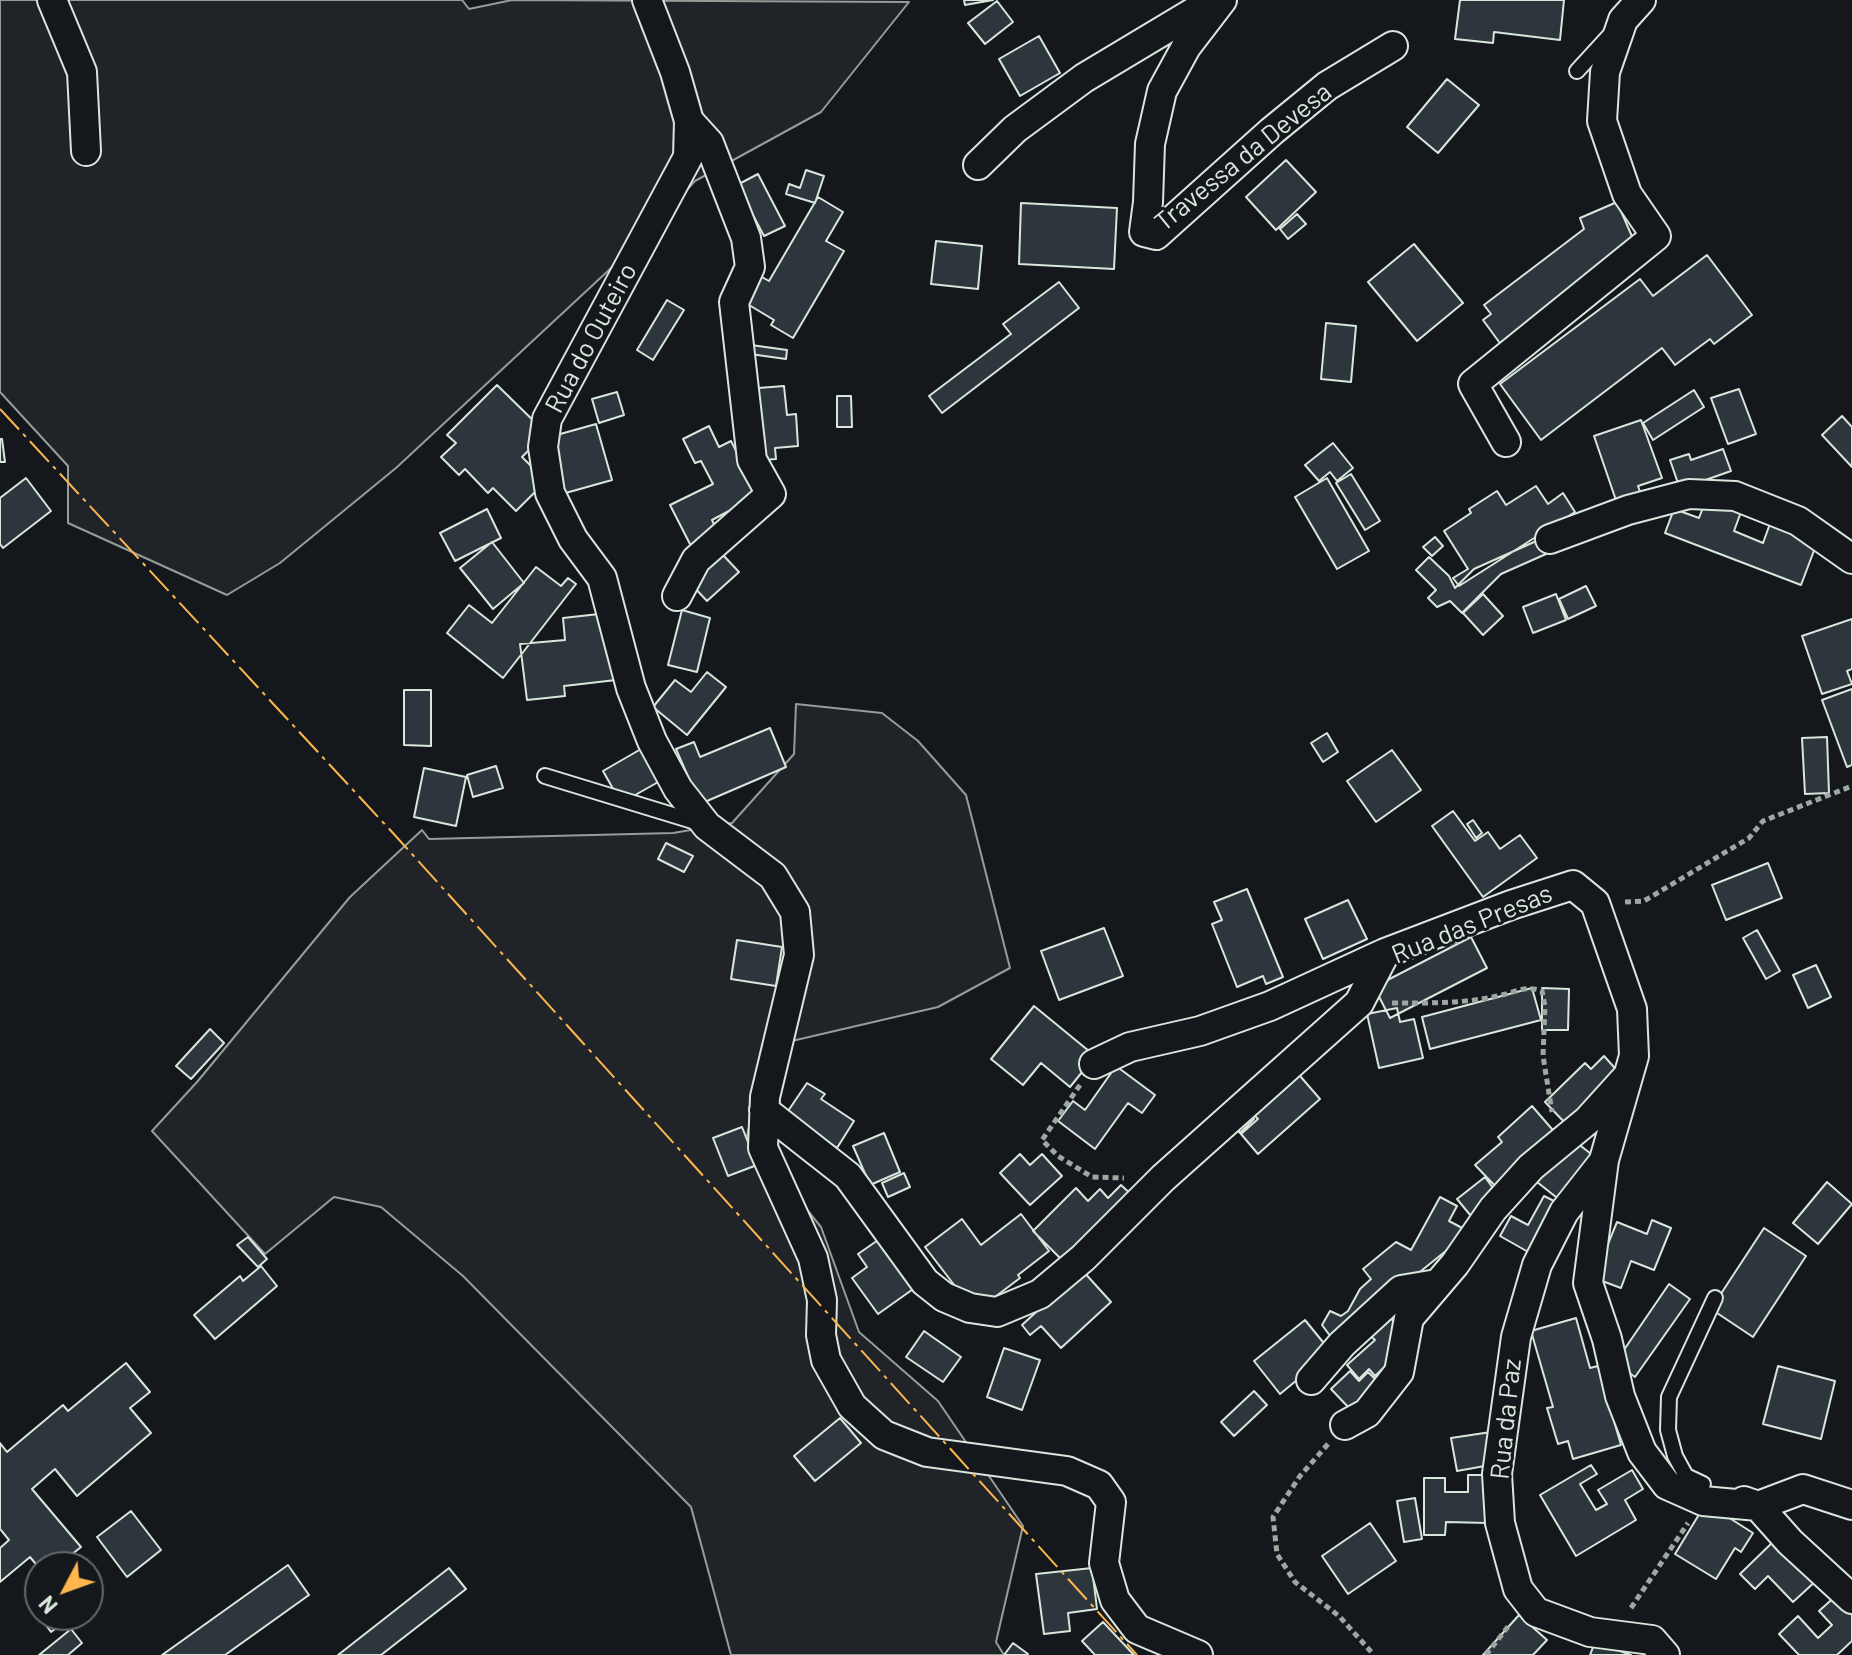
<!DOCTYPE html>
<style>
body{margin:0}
#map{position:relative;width:1852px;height:1655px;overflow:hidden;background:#14181c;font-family:Barlow,sans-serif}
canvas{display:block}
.north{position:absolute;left:24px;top:1551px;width:80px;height:80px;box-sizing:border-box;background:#14181c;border:2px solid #626a69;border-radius:50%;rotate:229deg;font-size:22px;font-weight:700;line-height:32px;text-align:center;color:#d8e6dc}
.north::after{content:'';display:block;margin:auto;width:28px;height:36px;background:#ffb74d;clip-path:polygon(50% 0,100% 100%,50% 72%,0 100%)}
</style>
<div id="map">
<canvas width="1852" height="1655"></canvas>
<div class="north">N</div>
</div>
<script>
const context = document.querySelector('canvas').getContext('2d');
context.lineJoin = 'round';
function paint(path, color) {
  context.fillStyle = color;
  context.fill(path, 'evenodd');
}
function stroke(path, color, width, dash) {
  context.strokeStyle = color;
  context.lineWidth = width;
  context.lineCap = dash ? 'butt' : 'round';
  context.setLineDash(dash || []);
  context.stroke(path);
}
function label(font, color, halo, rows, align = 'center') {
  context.font = font + ' Barlow,sans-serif';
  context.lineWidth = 6;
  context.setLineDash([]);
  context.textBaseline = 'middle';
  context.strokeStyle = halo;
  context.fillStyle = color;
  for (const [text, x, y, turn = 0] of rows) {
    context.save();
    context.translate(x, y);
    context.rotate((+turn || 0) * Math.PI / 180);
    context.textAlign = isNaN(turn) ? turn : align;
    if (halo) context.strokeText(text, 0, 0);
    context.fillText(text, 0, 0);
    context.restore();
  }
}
const green = new Path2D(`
 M0,0H462L469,9L512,0L909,2L821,112L695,181L638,243L396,468L280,563L227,595L68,523V466L0,392Z
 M796,704L882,713L918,741L966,795L1010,968L938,1007L766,1047L747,1136L821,1227L859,1332L938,1401L1023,1526L996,1642L1004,1655H731L691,1507L463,1276L381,1207L334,1197L265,1254L152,1131L197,1082L350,897L422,830L429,839L673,833L732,823L794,754Z`);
const building = new Path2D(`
 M964,0H993L965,5Z
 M1460,0H1564L1560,40L1494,32L1493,43L1455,39Z
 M997,1L1013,22L985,44L968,23Z
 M1039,36L1060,73L1020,96L999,59Z
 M1447,79L1479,105L1438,153L1407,127Z
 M1286,160L1316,192L1276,230L1246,197Z
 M806,170L824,176L815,203L786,194L789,184L800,188Z
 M758,174L785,226L764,236L737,185Z
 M818,197L843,212L826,241L844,251L793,338L771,325L774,320L744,302L760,276L769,281Z
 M1617,202L1634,241L1502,346L1483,320L1491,314L1484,305L1584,229L1580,218Z
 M1021,203L1117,208L1114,269L1019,264Z
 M1297,214L1306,224L1288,239L1280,229Z
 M936,241L982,246L978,289L931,284Z
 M1414,244L1463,303L1417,341L1368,282Z
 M1707,255L1752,315L1714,344L1710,339L1675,365L1662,348L1541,440L1500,384L1640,279L1653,296Z
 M1059,282L1079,308L942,413L929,396L1011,334L1003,324Z
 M667,300L684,310L653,360L637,350Z
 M1326,323L1356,326L1351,382L1321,379Z
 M751,345L787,350L786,359L750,354Z
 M497,385L546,433L522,457L546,481L516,511L493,488L488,493L465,469L459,475L441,457L456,443L447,435Z
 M784,386L787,415L796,414L798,446L775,448L776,459L751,461L745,389Z
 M1739,389L1756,434L1728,444L1711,398Z
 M1694,390L1704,407L1653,440L1643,423Z
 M617,392L624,415L599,423L592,399Z
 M837,396H851L852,427H837Z
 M1842,416L1852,427V467L1822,435Z
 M1641,420L1662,478L1638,486L1644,503L1620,512L1594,436Z
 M596,424L612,480L562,494L546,438Z
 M709,426L719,447L731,441L759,495L712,520L719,535L692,548L670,505L713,484L701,461L695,463L683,439Z
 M0,439H2L5,462H0Z
 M1333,443L1353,468L1337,481L1330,472L1319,481L1305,465Z
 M1723,449L1731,471L1680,489L1670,460L1689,454L1691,460Z
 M1351,474L1380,521L1365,530L1336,483Z
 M26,478L51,511L3,548L0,544V498Z
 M1327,478L1369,551L1337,569L1295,497Z
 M1536,486L1548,504L1563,493L1575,512L1459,586L1453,578L1468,569L1444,531L1471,513L1469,509L1497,491L1506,505Z
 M1706,499L1741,512L1734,531L1763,543L1771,521L1818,540L1801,585L1665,533L1674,509L1699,518Z
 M487,509L501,538L455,561L440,533Z
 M1583,520L1591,534L1501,574L1462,613L1450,601L1437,607L1428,598L1436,590L1416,570L1429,557L1449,576L1455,588L1474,569Z
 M1435,537L1443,546L1432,556L1423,547Z
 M492,542L524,583L493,609L460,568Z
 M723,555L739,572L707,601L691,584Z
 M536,567L561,586L568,578L576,584L503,678L447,633L469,605L492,623Z
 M1586,586L1596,606L1568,619L1559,599Z
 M1483,594L1503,616L1483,635L1463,613Z
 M1556,594L1566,620L1533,633L1523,607Z
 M682,610L710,618L697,672L668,665Z
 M608,613L616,680L564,686L565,696L527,700L520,644L565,640L563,618Z
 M1852,619V669L1847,671L1852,684L1822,694L1802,636Z
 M707,672L726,687L687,735L653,707L675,680L691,692Z
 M1852,689V765L1847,767L1822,700Z
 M404,690H431V746L404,745Z
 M770,728L786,767L700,804L676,749L694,742L700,757Z
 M1327,733L1338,752L1323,762L1311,743Z
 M1827,737L1829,793L1805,794L1802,738Z
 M641,749L660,781L621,803L603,771Z
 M1392,750L1421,790L1376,822L1347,781Z
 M496,766L503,788L473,797L467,775Z
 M424,768L466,777L456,826L414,817Z
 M1453,811L1475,841L1488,832L1500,849L1520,835L1537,858L1483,897L1432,826Z
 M1473,820L1482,833L1476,838L1467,824Z
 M666,843L693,856L684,872L658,859Z
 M1768,863L1782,898L1726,920L1712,885Z
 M1247,889L1283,977L1266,984L1263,976L1237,987L1212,924L1222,920L1214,902Z
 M1348,900L1367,939L1323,959L1305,919Z
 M1104,928L1123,976L1059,1000L1041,951Z
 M1757,930L1780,971L1766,979L1743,938Z
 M1471,937L1487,968L1390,1018L1374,987Z
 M737,940L782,947L776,986L731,979Z
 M1816,965L1831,997L1808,1008L1793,975Z
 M1532,988L1541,1020L1430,1049L1422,1017Z
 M1542,988L1569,989L1568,1030H1542Z
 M1034,1006L1095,1056L1070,1087L1041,1063L1023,1085L991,1059Z
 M1397,1008L1400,1022L1414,1019L1423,1058L1379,1068L1367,1014Z
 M210,1029L224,1043L191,1079L176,1066Z
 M1604,1056L1622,1076L1569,1127L1545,1102L1585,1063L1591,1069Z
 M1116,1066L1155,1095L1142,1113L1128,1103L1095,1149L1058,1121L1073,1101L1085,1110Z
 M1294,1069L1320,1099L1258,1154L1241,1134L1258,1119L1249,1110Z
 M807,1083L825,1094L821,1099L854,1121L837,1148L786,1114Z
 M1532,1106L1558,1136L1499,1190L1475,1165L1502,1142L1498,1137Z
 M1246,1111L1254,1119L1240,1133L1232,1124Z
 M742,1127L757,1165L728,1176L713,1138Z
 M884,1133L900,1172L870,1185L853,1146Z
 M1572,1139L1595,1157L1561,1201L1537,1182Z
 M1020,1154L1030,1165L1042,1154L1062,1176L1030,1205L1000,1173Z
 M904,1173L910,1187L888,1197L882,1183Z
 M1485,1177L1498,1195L1471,1216L1457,1199Z
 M1827,1182L1852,1204L1818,1244L1793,1223Z
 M1121,1185L1134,1197L1067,1265L1033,1231L1076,1188L1088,1201L1100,1189L1108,1198Z
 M1544,1196L1558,1203L1530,1253L1500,1236L1511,1216L1528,1225Z
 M1440,1197L1457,1206L1449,1221L1464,1229L1457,1242L1334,1341L1322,1325L1330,1311L1341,1316L1348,1311L1360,1289L1371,1279L1363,1269L1396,1242L1411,1250Z
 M1021,1214L1049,1251L1018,1275L1020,1278L975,1312L925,1247L962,1219L981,1245Z
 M1652,1220L1671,1228L1654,1270L1631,1261L1621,1288L1594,1278L1617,1222L1647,1234Z
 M1764,1228L1806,1256L1753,1337L1711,1309Z
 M248,1237L267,1259L258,1267L237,1245Z
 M881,1238L916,1287L878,1314L852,1278L867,1267L858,1254Z
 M261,1266L277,1286L215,1339L194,1315L240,1276L243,1281Z
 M1082,1270L1111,1302L1061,1348L1041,1326L1030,1335L1022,1325Z
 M1669,1284L1690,1299L1635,1377L1615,1363Z
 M1386,1313L1412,1341L1375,1376L1369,1369L1359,1379L1347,1365L1375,1340L1366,1332Z
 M1576,1318L1590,1368L1598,1366L1621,1445L1573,1459L1568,1441L1558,1444L1547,1408L1553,1407L1531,1331Z
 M1305,1320L1331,1352L1280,1394L1254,1361Z
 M924,1331L961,1357L943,1382L906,1357Z
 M1004,1348L1040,1360L1022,1410L987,1397Z
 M126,1363L150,1392L130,1408L151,1433L77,1496L55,1469L32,1489L81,1547L56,1567L40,1569L30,1557L0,1582V1548L9,1540L0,1529V1443L7,1452L63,1405L68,1411Z
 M1778,1366L1835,1381L1821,1439L1763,1424Z
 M1350,1371L1359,1381L1368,1372L1378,1382L1350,1409L1331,1389Z
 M1254,1391L1267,1405L1234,1436L1221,1422Z
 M840,1418L861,1443L815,1481L794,1456Z
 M1491,1432L1496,1464L1457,1471L1451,1438Z
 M1591,1465L1597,1474L1580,1484L1596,1510L1607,1504L1598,1490L1632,1470L1643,1489L1625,1500L1636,1520L1576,1556L1540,1495Z
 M1468,1475H1488V1523L1446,1522L1445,1535H1424V1478H1445V1492H1468Z
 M1415,1498L1422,1539L1404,1542L1397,1501Z
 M1706,1503L1753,1533L1741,1552L1735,1548L1716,1579L1675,1554Z
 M131,1511L161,1550L127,1577L97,1537Z
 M1370,1523L1396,1561L1348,1594L1322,1556Z
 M1778,1537L1818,1579L1793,1602L1768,1576L1755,1589L1740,1574Z
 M288,1565L309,1595L225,1655H162Z
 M449,1568L466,1589L381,1655H338Z
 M1092,1568L1097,1609L1068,1613L1070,1631L1044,1634L1036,1574Z
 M1839,1593L1852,1607V1641L1837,1655H1799L1779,1634L1798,1616L1818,1638L1832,1625L1819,1611Z
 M40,1599V1615H74L51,1632L32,1606Z
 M1519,1615L1547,1640L1533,1655H1483Z
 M1103,1622L1134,1655H1095L1082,1641Z
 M71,1629L82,1643L68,1655H39Z
 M1595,1642L1631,1655H1590Z
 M1013,1643L1028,1654L1027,1655H1004Z`);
const path = new Path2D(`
 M1625,902L1644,901L1749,838L1763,821L1852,786
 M1392,1003C1431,1003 1468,1004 1506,994C1518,990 1530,986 1542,991L1545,1006L1543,1056L1552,1112
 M1080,1085L1042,1140L1058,1156L1092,1177L1124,1178
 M1328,1444L1300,1476L1273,1517L1277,1554L1295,1582L1339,1616L1374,1655
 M1631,1608L1688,1523
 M1486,1655L1510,1624`);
const service = new Path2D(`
 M1577,71L1610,35
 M545,776L699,823
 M1703,1484L1686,1476L1675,1456L1668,1430L1669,1397L1715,1298`);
const minor = new Path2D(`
 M52,0L82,72L86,151
 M647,0L675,72L689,121L688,157L547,419L543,447L550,493L573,539L602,578L631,688L652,741L678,789L707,826L773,876L795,912L799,955L765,1097L763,1148L813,1258L822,1300L821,1335L826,1360L852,1406L884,1435L927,1452L1067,1471L1099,1485L1111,1502L1104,1563L1115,1600L1137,1629L1198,1655
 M1222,0L1186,47L1162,91L1150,144L1148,202L1144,232L1156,235L1272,131L1327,86L1393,46
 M978,165L1015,129L1084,78L1214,0
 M1506,442L1473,384L1656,236L1627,194L1602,121L1605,72L1623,20L1641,0
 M1550,539L1628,510L1689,494L1735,496L1798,521L1852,559
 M677,596L696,560L771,494L752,460L734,302L750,267L746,238L709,143L689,121
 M1094,1064L1130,1047L1200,1031L1270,1006L1385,953L1511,905L1573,885L1595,903L1632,1009L1634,1056L1604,1160L1588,1283L1607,1339L1620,1396L1642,1452L1667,1485L1703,1501L1758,1506L1803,1489L1852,1505
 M764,1110L848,1176L925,1282L944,1297L970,1308L997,1312L1040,1294L1083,1258L1163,1178L1359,1003L1385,953
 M1604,1161L1564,1212L1537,1265L1516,1337L1497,1474L1500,1523L1518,1589L1536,1612L1590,1632L1652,1640L1665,1655
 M1311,1380L1342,1344L1401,1290L1437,1284
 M1345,1425L1367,1413L1399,1372L1409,1318L1455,1264L1493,1209L1531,1167L1588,1120L1626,1078
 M1744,1501L1758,1506L1790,1542L1852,1599`);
const power = new Path2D(`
 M0,409L392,832L1137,1655`);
const streetNames = [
 ["Travessa da Devesa",1243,157,-39],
 ["Rua do Outeiro",591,338,-62],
 ["Rua das Presas",1472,924,-22],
 ["Rua da Paz",1506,1419,-84]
];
paint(green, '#202428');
stroke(green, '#939e99', 2);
paint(building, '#2c363c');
stroke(building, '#d8e6dc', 2);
stroke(service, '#d8e6dc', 18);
stroke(minor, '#d8e6dc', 32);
stroke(path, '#9da8a2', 5, [6, 4]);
stroke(service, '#14181c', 14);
stroke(minor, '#14181c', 28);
stroke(power, '#ffb74d', 2, [28, 6, 4, 6]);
label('26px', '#d8e6dc', '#14181c', streetNames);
</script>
